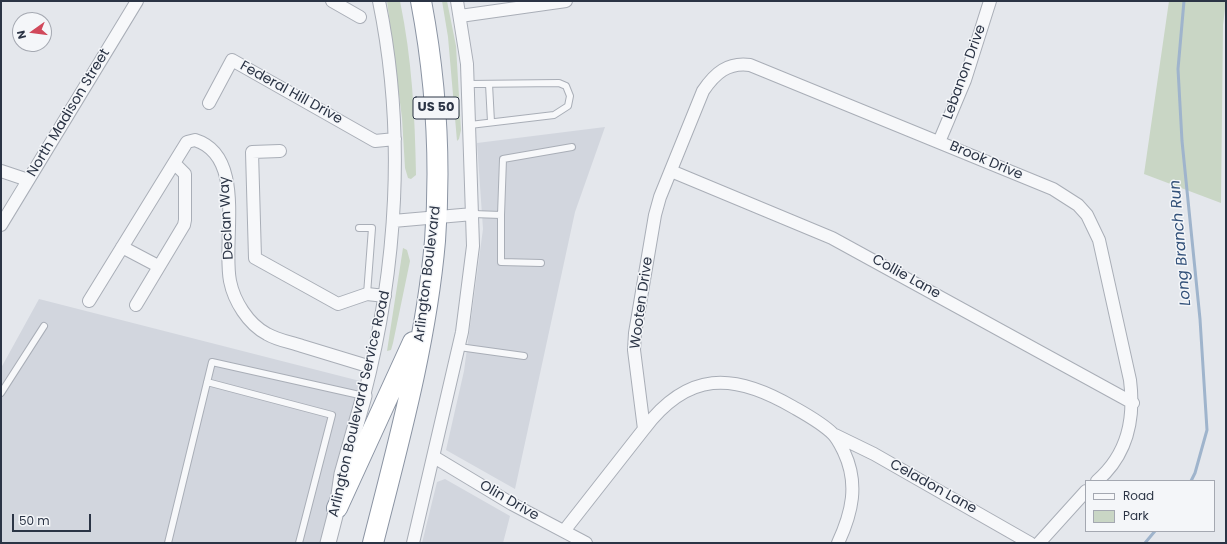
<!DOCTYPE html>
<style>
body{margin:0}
#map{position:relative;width:1227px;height:544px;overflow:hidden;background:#e4e7ec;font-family:Poppins,sans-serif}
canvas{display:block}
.frame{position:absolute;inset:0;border:2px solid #2b3445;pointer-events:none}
.legend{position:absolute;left:1085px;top:480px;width:130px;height:52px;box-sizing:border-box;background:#f4f6f9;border:1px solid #a4a8b1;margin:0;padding:5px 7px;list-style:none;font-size:12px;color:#2b3445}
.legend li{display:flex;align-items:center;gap:8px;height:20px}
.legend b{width:20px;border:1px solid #a4a8b1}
.north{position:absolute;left:12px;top:12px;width:40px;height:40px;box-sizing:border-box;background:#f4f6f9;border:1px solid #a4a8b1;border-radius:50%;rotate:256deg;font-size:11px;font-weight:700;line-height:16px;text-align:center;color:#2b3445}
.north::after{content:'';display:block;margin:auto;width:14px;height:18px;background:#d1495b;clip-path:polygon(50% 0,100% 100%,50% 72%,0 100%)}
.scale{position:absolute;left:12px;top:514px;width:79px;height:18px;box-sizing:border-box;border:2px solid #2b3445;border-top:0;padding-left:5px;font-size:12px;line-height:14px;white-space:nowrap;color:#2b3445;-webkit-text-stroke:3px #f4f6f9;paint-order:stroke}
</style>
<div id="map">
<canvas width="1227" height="544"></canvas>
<div class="frame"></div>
<ul class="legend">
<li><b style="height:5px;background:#f7f8fa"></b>Road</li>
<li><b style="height:11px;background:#c9d6c5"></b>Park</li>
</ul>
<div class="north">N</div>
<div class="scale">50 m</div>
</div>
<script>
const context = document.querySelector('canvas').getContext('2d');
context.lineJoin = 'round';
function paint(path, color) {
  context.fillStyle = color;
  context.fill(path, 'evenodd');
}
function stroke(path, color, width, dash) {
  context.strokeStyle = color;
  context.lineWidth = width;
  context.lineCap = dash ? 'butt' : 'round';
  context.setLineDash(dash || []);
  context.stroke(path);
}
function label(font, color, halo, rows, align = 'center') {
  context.font = font + ' Poppins,sans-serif';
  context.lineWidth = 3;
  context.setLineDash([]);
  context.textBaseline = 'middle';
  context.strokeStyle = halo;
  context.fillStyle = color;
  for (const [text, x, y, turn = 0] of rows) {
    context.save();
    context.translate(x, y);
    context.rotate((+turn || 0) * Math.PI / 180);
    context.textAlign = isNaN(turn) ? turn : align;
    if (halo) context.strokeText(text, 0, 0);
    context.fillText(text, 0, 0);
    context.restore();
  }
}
const built = new Path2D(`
 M605,127L575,212L515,489L446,450L464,371L483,229L477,143Z
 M39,299L360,381L320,543H1V368Z
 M445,479L510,516L503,543H422L437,482Z`);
const green = new Path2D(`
 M387,1H400C412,59 415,116 416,175L411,179L408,178L405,168L402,118Z
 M442,1H447L456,46L461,130L459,139L457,141L448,37Z
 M1169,1H1226L1223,25L1221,203L1144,174Z
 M403,248L407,250L410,261L393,343L391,350L387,351Z`);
const stream = new Path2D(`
 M1184,1L1178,69L1182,141L1200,319L1207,430L1195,473L1191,481
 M1145,543L1155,531`);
const service = new Path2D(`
 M469,84L559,83L566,86L570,96L568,106L554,115L470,125
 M489,84L491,122
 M473,214L501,215L503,159L572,147
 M501,215V262L541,263
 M359,228H372L367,294
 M459,347L524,356
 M207,382L332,415L299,543
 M1,393L44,326
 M168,543L212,362L364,396`);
const minor = new Path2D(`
 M332,1L360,17
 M460,16L566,1
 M209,103L232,60L375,141L395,139
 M939,142L965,80L990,1
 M280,151L252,152L255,258L338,304L367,294L385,296
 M1,171L28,180
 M671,171L832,238L1133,403
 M393,221L473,214
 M1,225L137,1
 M122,247L158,266
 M89,301L187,142L195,140C247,156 222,241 230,281C234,301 248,324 267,334C277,340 290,342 302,346C325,353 348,360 371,367
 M136,305L184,225L185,220V174L174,163
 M364,396C397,268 406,132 379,1
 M644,429C688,371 733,372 793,407C807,415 822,423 833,434C838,439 841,446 844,452C859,484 852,513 838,543
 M835,435L874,454L1030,543
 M434,457L512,504L586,543
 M564,531L644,429L634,350L635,333L655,215L660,197L703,91C715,73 728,62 750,65L1053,189L1078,205L1087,215L1099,240L1130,380C1135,419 1128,454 1097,481
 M413,543L462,332L473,246L467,64L457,1
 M1039,543L1086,491`);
const tertiary = new Path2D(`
 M328,543L337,508L342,474L364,396`);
const trunk = new Path2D(`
 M337,508L413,342
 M373,543C398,444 426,344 435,241C441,161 436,80 421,1`);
const shields = [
 [436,108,46]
];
const shieldNames = [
 ["US 50",436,108]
];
const streetNames = [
 ["Lebanon Drive",965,72,-70],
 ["Federal Hill Drive",291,93,29],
 ["North Madison Street",69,113,-59],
 ["Brook Drive",986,161,23],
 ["Declan Way",227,218,-93],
 ["Arlington Boulevard",428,274,-83],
 ["Collie Lane",906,277,29],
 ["Wooten Drive",642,303,-82],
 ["Arlington Boulevard Service Road",360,404,-77],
 ["Celadon Lane",933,487,29],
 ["Olin Drive",509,501,30]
];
const waterNames = [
 ["Long Branch Run",1181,243,-95]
];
paint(built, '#d2d6de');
paint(green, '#c9d6c5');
stroke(stream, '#9fb4cc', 3);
stroke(service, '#a9aeb7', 8);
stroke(minor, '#a9aeb7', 14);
stroke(tertiary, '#a9aeb7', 17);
stroke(trunk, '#8b94a3', 22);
stroke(service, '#f7f8fa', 6);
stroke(minor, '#f7f8fa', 12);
stroke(tertiary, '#f7f8fa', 15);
stroke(trunk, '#fff', 20);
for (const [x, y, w] of shields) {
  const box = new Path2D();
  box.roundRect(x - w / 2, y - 11, w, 22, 3);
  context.fillStyle = '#f4f6f9';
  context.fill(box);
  stroke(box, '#2b3445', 1);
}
label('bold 13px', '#2b3445', null, shieldNames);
label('14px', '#2b3445', '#f4f6f9', streetNames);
label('italic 15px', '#34527a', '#f4f6f9', waterNames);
</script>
